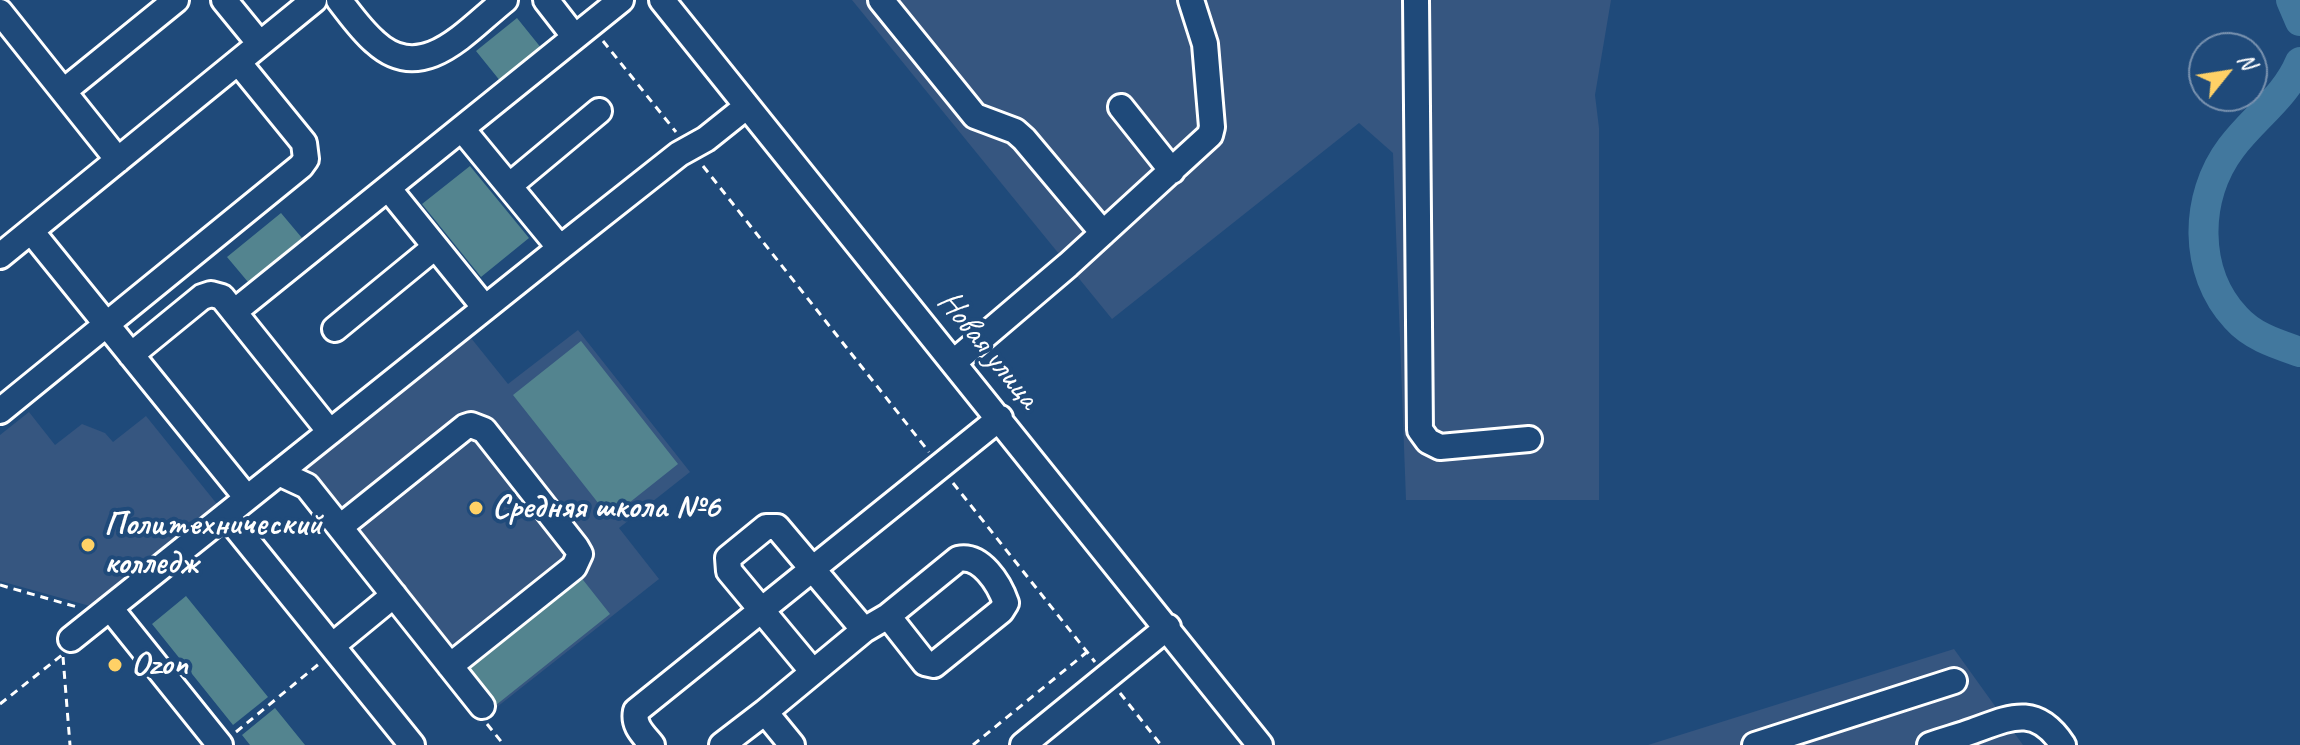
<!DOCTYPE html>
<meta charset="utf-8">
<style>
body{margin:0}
#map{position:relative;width:2300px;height:745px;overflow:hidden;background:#1f4a7a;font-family:Caveat,sans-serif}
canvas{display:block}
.north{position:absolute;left:2188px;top:32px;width:80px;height:80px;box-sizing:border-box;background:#1f4a7a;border:2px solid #7992af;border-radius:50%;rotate:60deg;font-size:22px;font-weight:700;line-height:32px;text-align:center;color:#fff}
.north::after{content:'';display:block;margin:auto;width:28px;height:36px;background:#ffd166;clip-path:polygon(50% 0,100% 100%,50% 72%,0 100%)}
</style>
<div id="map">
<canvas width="2300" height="745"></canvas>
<div class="north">N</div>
</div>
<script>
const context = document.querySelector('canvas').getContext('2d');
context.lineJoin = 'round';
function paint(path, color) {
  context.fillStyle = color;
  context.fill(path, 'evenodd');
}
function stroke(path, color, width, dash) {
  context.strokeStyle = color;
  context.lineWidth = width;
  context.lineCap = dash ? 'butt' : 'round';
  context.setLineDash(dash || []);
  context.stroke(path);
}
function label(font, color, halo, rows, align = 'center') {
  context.font = font + ' Caveat,sans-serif';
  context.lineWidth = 8;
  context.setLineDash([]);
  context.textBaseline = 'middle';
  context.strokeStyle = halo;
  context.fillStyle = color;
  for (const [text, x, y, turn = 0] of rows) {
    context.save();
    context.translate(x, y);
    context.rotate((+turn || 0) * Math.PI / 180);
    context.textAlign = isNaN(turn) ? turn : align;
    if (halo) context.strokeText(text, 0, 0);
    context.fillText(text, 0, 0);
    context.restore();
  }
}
const built = new Path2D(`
 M852,0H1611L1595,95L1599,128V500H1406L1393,153L1359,123L1112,319Z
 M578,330L690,472L619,528L659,579L478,722L291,487L298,469L464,336L471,338L508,384Z
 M29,412L55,445L82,424L105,433L113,442L146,416L221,509L97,608L0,581V435Z
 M1954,649L2023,745H1648Z`);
const green = new Path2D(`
 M517,18L542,49L501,82L476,51Z
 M470,166L529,238L481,277L422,204Z
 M281,213L302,238L248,282L227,257Z
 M581,341L678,464L610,518L513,395Z
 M576,571L610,614L496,705L462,662Z
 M186,596L268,697L233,725L152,624Z
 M275,708L305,745H250L242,735Z`);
const river = new Path2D(`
 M2291,0L2300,21
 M2300,62C2285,98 2254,117 2231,148C2194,197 2193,272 2236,318C2253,337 2277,344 2300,352`);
const path = new Path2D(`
 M603,41L676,132
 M703,166L929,452
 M953,483L1095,662
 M0,585L77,607
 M63,657L70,745
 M1120,693L1161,745
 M0,704L62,655
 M487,724L504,745
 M236,732L320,663
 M973,745L1087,652`);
const minor = new Path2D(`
 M224,0L260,44
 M339,0C350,14 361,30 375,42C423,86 467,30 505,0
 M546,0L574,36
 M662,0L1260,745
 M881,0L975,116L1015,131L1024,139L1103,233
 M1416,0L1420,430L1428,441L1440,447L1529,439
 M0,12L118,160
 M64,91L176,0
 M1121,107L1172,171
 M462,129L560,248
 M509,186L599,111
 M388,188L485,308
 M31,231L247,498
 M0,256L314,0
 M234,312L621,0
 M335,329L435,247
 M131,355L202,297L211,294L222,297L330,432
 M954,362L1068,265L1210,135L1212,127L1205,44L1191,0
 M0,411L301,166L306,159L304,143L238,62
 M279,473L307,486L482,706
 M226,515L412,745
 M340,527L465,427L471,425L484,430L576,547L580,554L574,567L450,666
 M110,608L220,745
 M71,639L560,248L679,154L706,139L746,107
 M332,646L394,595
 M813,672L729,571L728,558L766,527H777L864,630
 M765,712L864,630L888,616L958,559C981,554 999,583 1006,603L1001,611L934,665L925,663L888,616
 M652,745C643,734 633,726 636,711L1000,418
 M722,745L765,712L792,745
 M1023,745L1168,627
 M1755,745L1954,681
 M1930,745C1944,740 1959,736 1973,731C2011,717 2036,704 2063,745`);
const markers = [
 [476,508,8,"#ffd166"],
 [88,545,8,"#ffd166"],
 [115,665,8,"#ffd166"]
];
const streetNames = [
 ["Новая улица",988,350,51]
];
const poiNames = [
 ["Средняя школа №6",492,508],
 ["Политехнический",104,525],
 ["колледж",104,564],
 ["Ozon",131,665]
];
paint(built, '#365680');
paint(green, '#53848f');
stroke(river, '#42789e', 30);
stroke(minor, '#fff', 30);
stroke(path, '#fff', 3, [8, 6]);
stroke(minor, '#1f4a7a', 24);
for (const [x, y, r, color] of markers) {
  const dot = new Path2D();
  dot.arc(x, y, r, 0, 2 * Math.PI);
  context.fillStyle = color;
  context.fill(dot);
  stroke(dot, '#1f4a7a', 3);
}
label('34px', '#fff', '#1f4a7a', streetNames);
label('bold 34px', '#fff', '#1f4a7a', poiNames, 'left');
</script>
